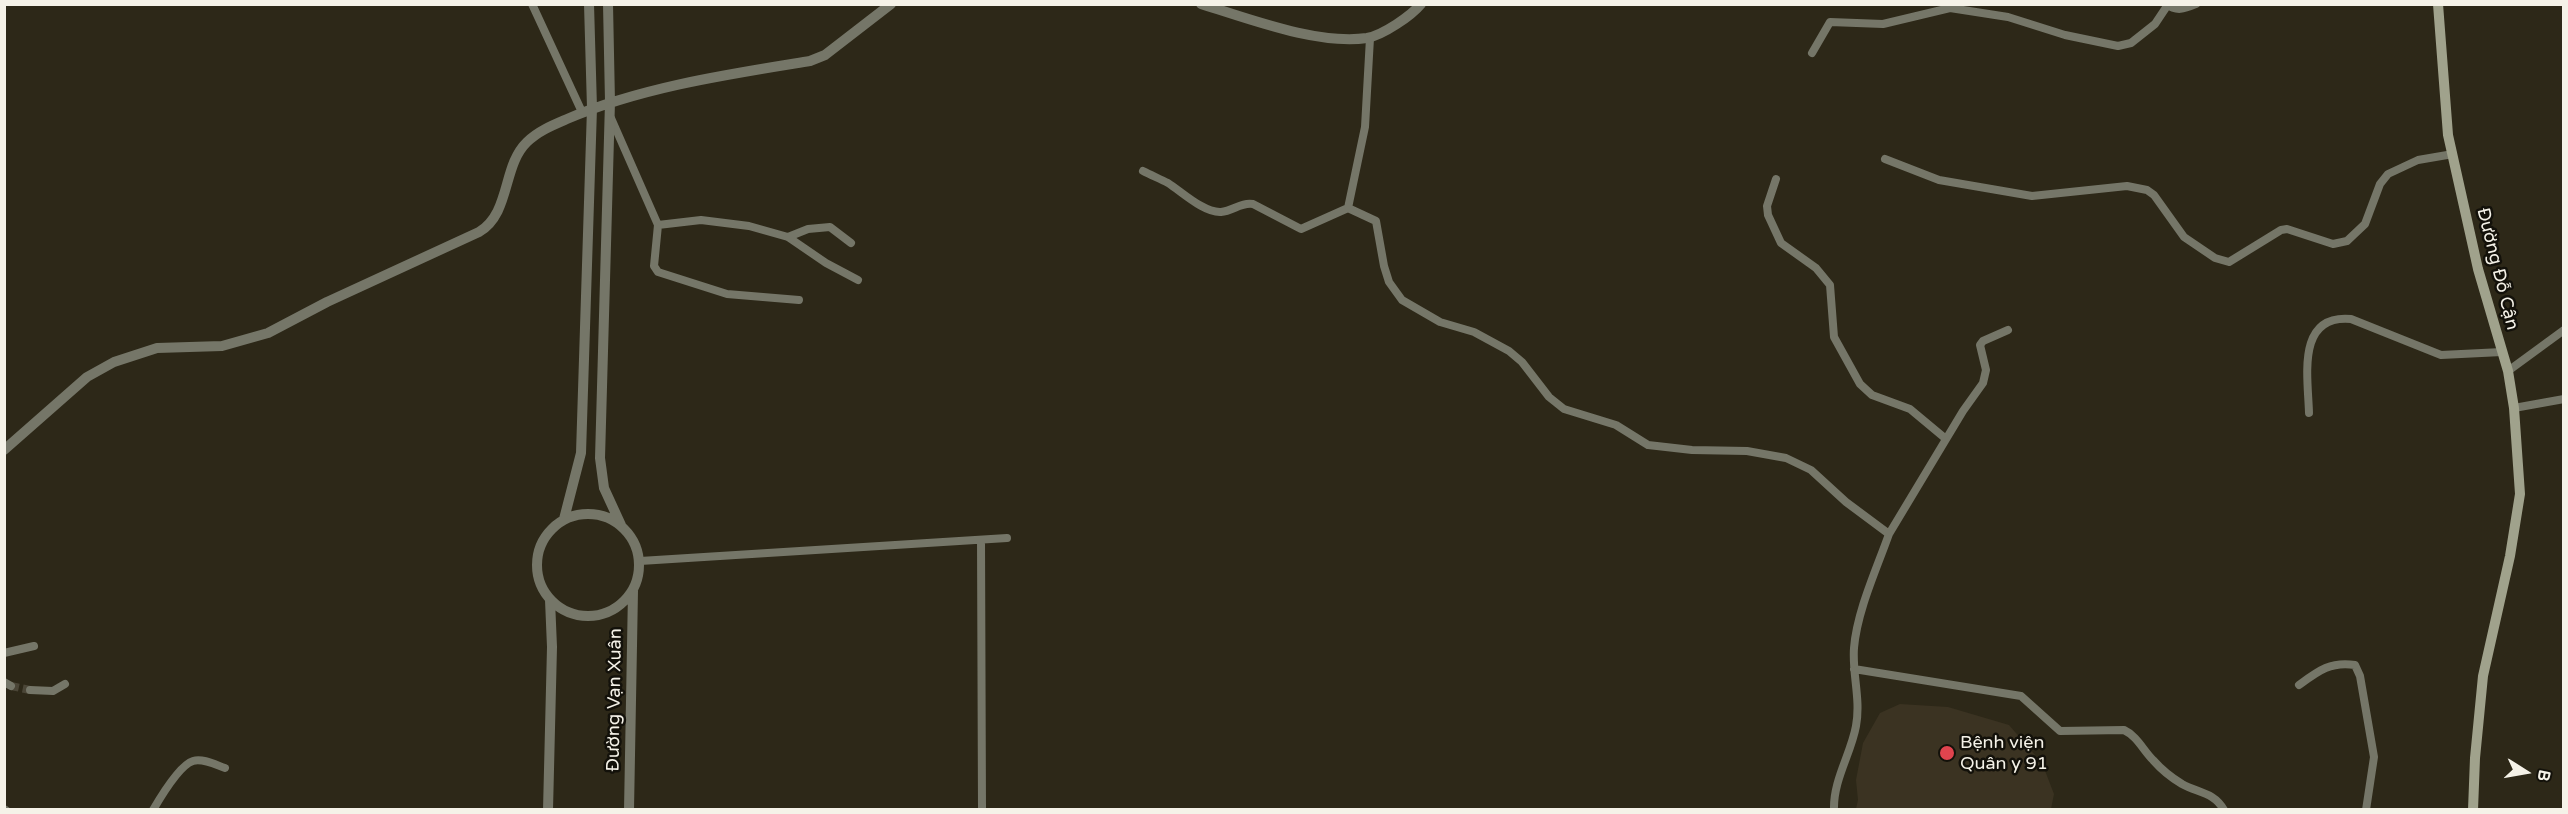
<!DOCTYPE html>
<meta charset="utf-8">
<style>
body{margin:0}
#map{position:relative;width:2568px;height:814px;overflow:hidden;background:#2d2818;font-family:"Varela Round",sans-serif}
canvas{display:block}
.frame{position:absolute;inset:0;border:6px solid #f5f2e8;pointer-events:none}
.north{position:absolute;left:2496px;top:742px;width:60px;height:60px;-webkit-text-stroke:4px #13110a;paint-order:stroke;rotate:101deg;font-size:16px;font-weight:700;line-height:24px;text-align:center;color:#f5f2e8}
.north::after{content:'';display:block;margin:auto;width:21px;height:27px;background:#f5f2e8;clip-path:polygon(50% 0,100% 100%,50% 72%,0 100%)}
</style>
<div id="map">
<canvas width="2568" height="814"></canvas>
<div class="frame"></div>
<div class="north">B</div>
</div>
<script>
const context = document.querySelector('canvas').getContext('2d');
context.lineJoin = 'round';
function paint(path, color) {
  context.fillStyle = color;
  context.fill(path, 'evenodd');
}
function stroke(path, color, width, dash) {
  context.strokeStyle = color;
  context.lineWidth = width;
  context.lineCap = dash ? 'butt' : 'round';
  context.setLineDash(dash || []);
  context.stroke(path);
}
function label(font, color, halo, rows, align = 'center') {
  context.font = font + ' "Varela Round",sans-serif';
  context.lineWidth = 5;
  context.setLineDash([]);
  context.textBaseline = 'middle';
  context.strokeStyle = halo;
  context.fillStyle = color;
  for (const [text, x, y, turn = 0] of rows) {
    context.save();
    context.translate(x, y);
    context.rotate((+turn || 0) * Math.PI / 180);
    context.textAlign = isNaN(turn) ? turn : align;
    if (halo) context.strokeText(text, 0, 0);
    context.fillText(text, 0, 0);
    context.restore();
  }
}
const medical = new Path2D(`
 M1900,704L1948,707L2009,725L2042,763L2054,794L2051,809H1856L1858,800L1856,780L1863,743L1880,713Z`);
const minorTunnel = new Path2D(`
 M11,686L30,690`);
const minor = new Path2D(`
 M532,4L582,112
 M2166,4C2177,12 2184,9 2196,4
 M1370,38L1365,127L1348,208L1376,221L1384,266L1389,282L1402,300L1440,322L1474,332L1509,351L1522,362L1549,397L1564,409L1616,425L1648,445L1692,450L1747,451L1786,458L1811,470L1846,502L1889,534C1877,568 1857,611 1854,648C1852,674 1861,699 1856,726C1851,754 1833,780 1834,810
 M1812,53L1830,22L1883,24L1950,8L2008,17L2065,35L2118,46L2131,43L2155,24L2167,6
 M611,118L658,225L654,266L658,272L727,294L799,300
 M1885,159L1939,180L2032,196L2127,186L2147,190L2154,195L2184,237L2215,258L2229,262L2281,230L2287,229L2333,244L2347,241L2365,224L2380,184L2388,174L2418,160L2453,154
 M1143,171C1151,175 1160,179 1168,183C1182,192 1204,213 1221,212C1233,211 1241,202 1253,204L1301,229L1348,208
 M1776,179L1767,206L1768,215L1781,243L1816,268L1830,285L1834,337L1860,384L1872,395L1910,409L1946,439
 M658,225L701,220L749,226L788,237L826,263L858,280
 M788,237L808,229L830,227L851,243
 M2508,371L2564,330
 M2514,408L2564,399
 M2309,413C2308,377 2296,314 2351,319L2441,355L2502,352
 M1889,534L1963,411L1983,383L1986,370L1980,345L1983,341L2008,330
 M981,540L982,810
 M640,561L1007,538
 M4,653L34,646
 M1854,669L2021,696L2060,731L2124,730C2137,736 2143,750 2153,760C2160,768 2172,778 2182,784C2198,793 2214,792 2224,810
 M4,682L11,686
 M2299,685C2318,671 2331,661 2355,665L2360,676L2374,757L2366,810
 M30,690L53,691L65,684
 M4,809L6,810
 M153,810C160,798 180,765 193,761C203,758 216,765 225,768`);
const tertiary = new Path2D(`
 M608,4L610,102L600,458L604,488L621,525
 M1201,4C1250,19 1317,45 1367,38C1383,35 1411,16 1421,4
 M4,450L87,377L114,362L157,348L222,346L268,333L327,302L479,232C511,213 502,166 527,142C538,131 553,125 567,119C641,87 730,74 810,61L825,55L891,4
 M537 565a51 51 0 1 1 102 0a51 51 0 1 1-102 0Z
 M564,519L581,453L592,108L589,4
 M548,810L552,647L550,600
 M629,810L633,591`);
const secondary = new Path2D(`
 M2438,4L2448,135L2478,269L2508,371L2514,408L2520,494L2510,556L2483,676L2475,758L2473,810`);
const markers = [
 [1947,753,8,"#e0444e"]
];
const streetNames = [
 ["Đường Đỗ Cận",2497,269,76],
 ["Đường Vạn Xuân",615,700,-89]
];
const poiNames = [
 ["Bệnh viện",1960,743],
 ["Quân y 91",1960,764]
];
paint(medical, '#3b3322');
stroke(minorTunnel, '#4b4637', 8, [8, 4]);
stroke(minor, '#757668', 8);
stroke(tertiary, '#757668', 10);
stroke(secondary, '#a0a28c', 10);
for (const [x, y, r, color] of markers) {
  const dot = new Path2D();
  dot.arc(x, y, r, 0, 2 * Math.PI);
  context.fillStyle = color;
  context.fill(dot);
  stroke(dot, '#13110a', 2);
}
label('18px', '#f5f2e8', '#13110a', streetNames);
label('18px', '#f5f2e8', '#13110a', poiNames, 'left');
</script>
